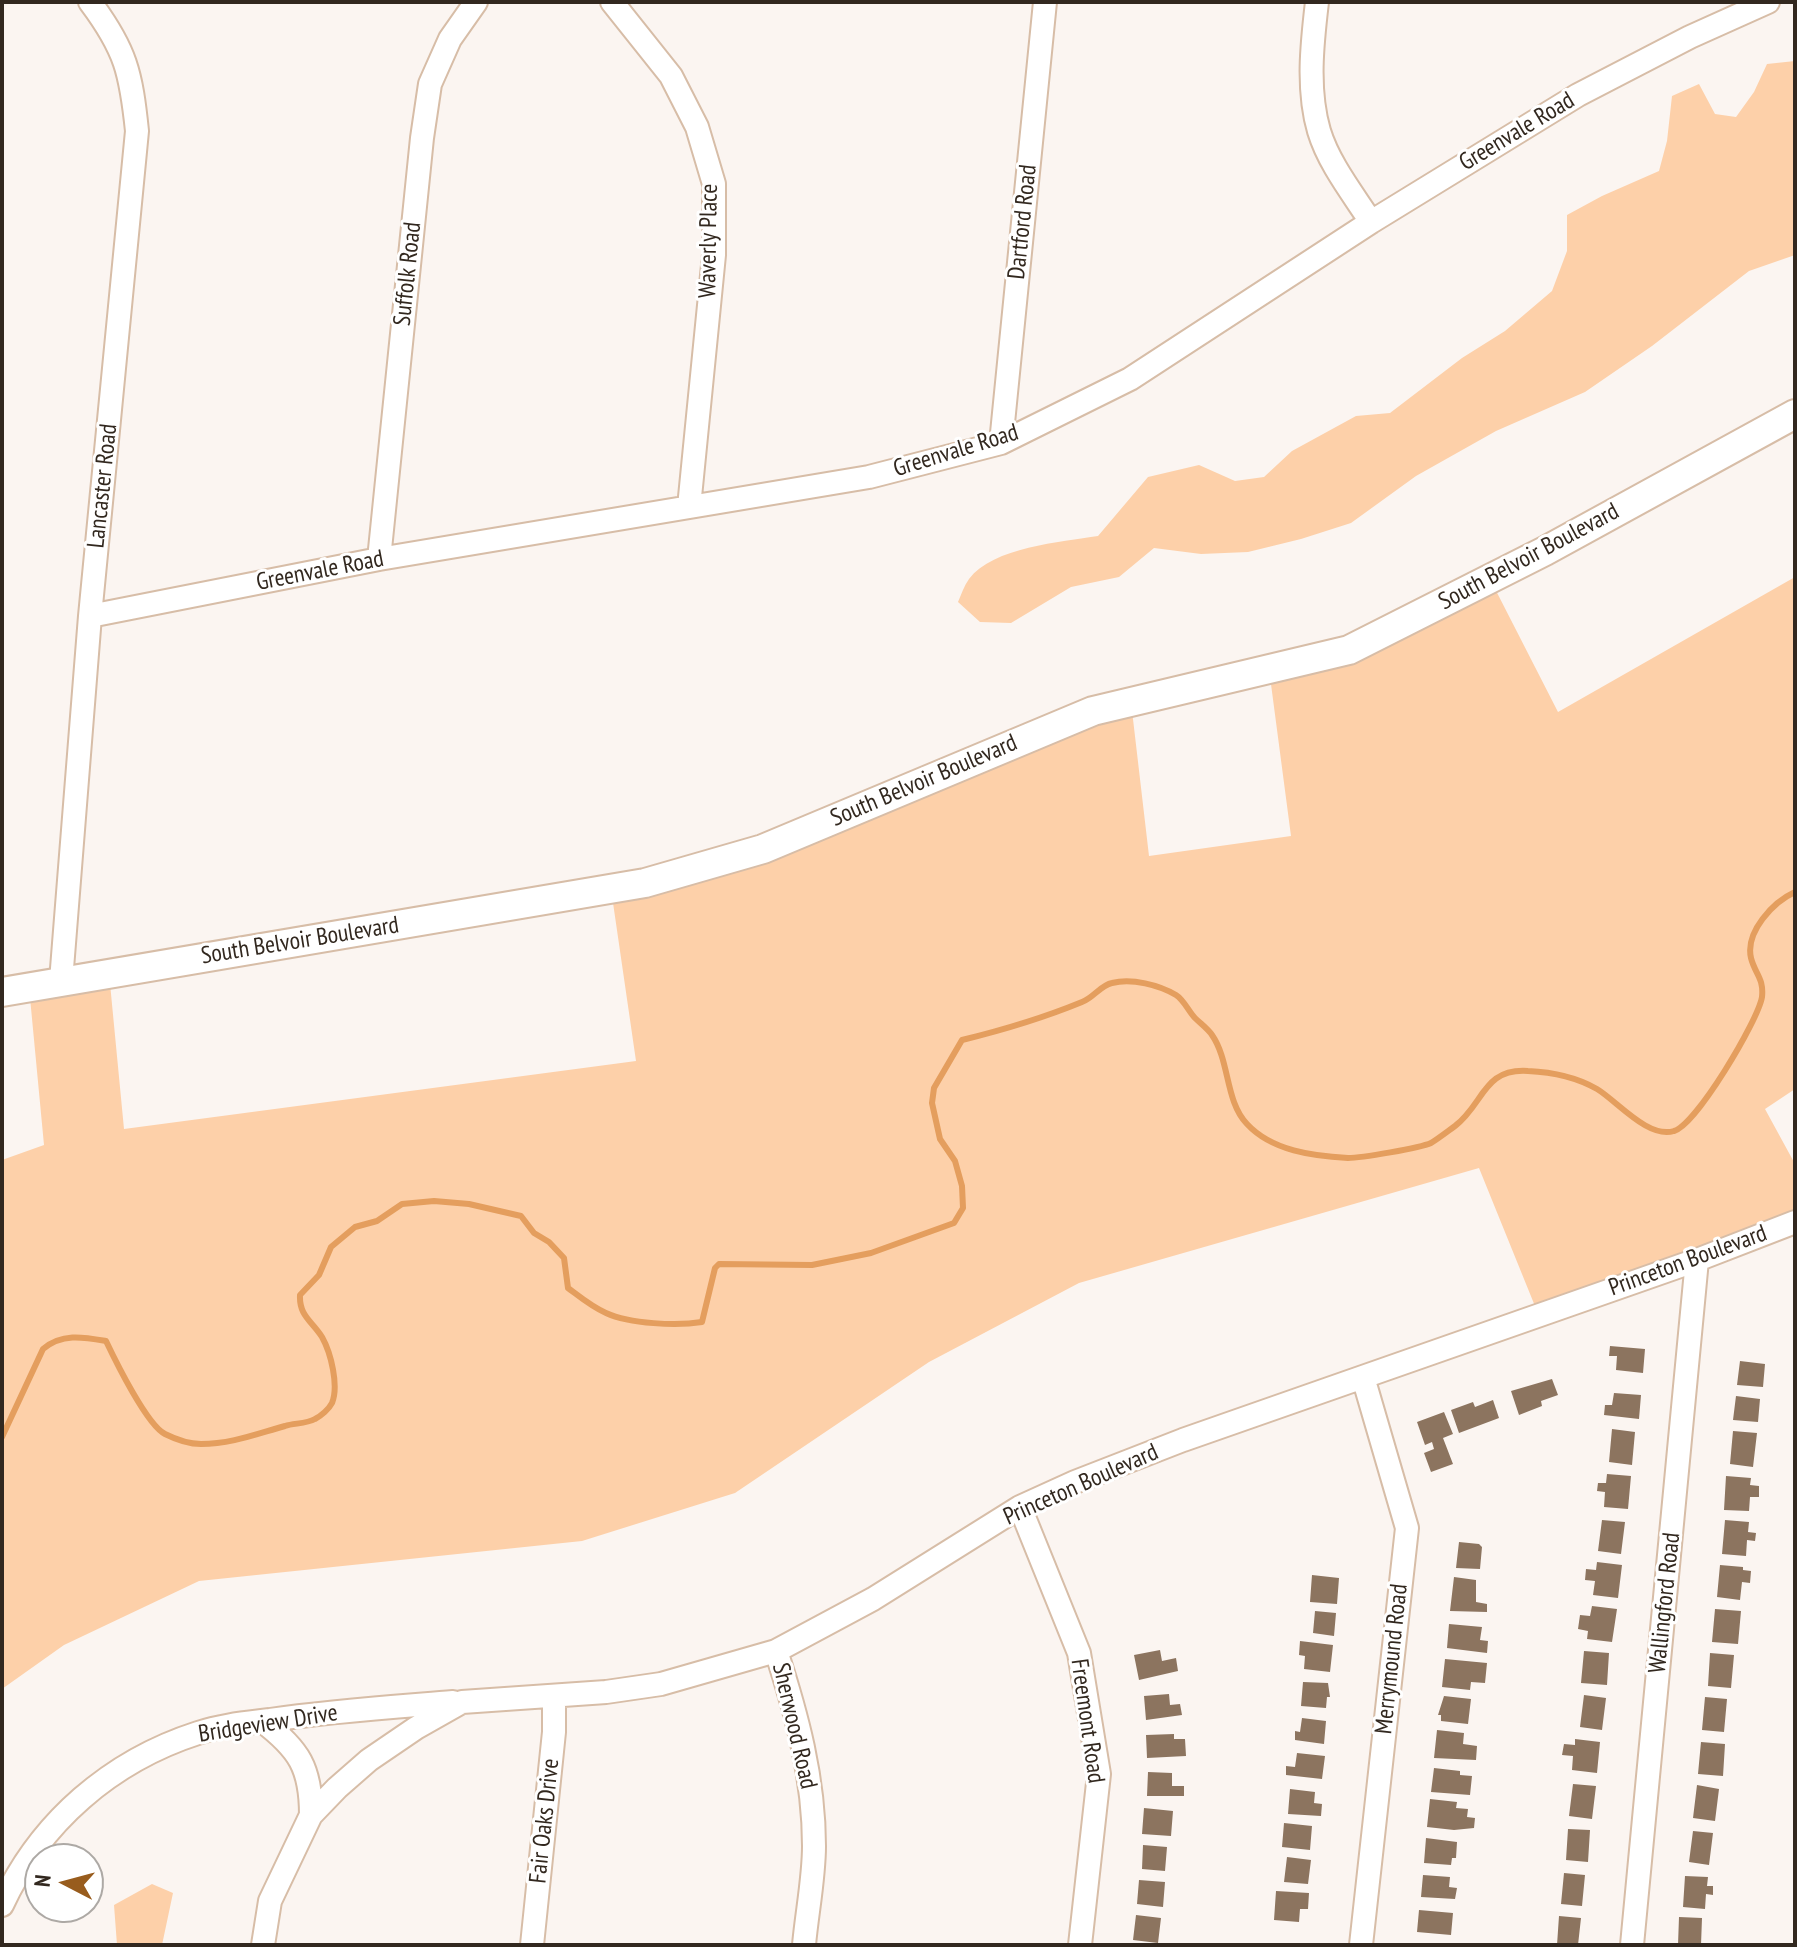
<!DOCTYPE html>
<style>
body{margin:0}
#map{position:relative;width:1797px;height:1947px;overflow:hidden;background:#fbf5f1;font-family:"PT Sans Narrow",sans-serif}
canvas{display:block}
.frame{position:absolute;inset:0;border:4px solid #32281f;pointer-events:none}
.north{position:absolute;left:24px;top:1843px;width:80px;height:80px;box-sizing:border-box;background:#fff;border:2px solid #ada9a5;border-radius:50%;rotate:276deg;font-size:22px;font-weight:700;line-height:32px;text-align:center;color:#32281f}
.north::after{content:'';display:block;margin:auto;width:28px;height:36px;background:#985c1d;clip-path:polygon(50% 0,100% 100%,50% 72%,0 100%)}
</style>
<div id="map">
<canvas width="1797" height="1947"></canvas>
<div class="frame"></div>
<div class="north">N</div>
</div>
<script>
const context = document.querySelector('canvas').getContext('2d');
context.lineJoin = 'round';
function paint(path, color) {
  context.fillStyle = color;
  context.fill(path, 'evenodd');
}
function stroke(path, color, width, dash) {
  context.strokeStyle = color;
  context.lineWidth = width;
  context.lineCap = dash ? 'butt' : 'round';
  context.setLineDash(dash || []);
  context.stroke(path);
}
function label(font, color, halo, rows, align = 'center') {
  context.font = font + ' "PT Sans Narrow",sans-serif';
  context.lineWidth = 6;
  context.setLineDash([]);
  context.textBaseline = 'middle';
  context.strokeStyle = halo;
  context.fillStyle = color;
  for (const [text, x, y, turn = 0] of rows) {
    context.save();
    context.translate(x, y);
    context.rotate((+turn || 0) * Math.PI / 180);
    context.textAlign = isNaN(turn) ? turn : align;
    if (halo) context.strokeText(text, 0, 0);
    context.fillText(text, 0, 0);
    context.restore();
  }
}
const green = new Path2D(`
 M1795,61V255L1749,271L1652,346L1585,392L1496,431L1416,476L1351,523L1301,539L1248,552L1201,554L1154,548L1119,577L1071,587L1011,623L980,622L958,602C961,595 964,586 969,579C993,547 1061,542 1098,536L1148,477L1199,465L1235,481L1264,477L1292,451L1356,416L1390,413L1462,358L1505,331L1552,291L1567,251V215L1602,196L1659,171L1667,141L1672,96L1699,84L1715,114L1736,117L1754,92L1767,64Z
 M1795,577V1089L1765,1109L1795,1164V1222L1539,1316L1479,1168L1079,1283L929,1362L735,1493L582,1541L199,1581L64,1645L2,1689V1160L44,1145L29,987L109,973L124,1129L636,1061L611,889L1131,702L1149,856L1291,836L1269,669L1490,579L1558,712Z
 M152,1884L173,1893L162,1945H117L114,1905Z`);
const stream = new Path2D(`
 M2,1437L43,1349C62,1333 83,1337 106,1341C116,1362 147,1425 165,1434C175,1439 190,1444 201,1444C231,1444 256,1434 285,1426C294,1423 306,1424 315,1419C321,1416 329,1409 332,1403C339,1386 331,1353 322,1337C312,1321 299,1316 300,1295L319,1275L331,1247L355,1227L377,1221L402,1204L434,1201L469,1204L521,1216L534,1233L549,1242L564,1258L568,1288C580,1297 592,1307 606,1313C630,1324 677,1326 702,1322L715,1268L719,1264L812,1265L871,1253L954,1223L963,1208L962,1186L955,1161L940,1139L932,1103L934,1088L962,1040C1003,1030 1043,1018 1082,1002C1093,998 1101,985 1112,983C1132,978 1159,985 1176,995C1184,1000 1189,1012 1195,1018C1201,1024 1208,1029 1212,1035C1230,1061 1225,1101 1247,1124C1272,1151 1313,1156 1348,1158C1361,1158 1420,1148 1431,1143C1439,1138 1448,1131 1455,1126C1484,1104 1483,1068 1528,1071C1551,1072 1576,1077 1597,1089C1617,1101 1648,1139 1674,1131C1696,1125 1758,1021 1762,997C1764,978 1755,974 1751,958C1745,932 1773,902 1795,892`);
const building = new Path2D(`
 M1610,1346L1645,1349L1643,1373L1616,1370L1617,1356H1609Z
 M1740,1361L1765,1364L1763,1387L1737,1385Z
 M1552,1379L1558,1395L1541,1401L1542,1406L1519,1415L1511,1391Z
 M1614,1393L1641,1395L1639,1419L1604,1415L1605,1405H1612Z
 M1736,1396L1760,1399L1758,1422L1733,1420Z
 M1493,1400L1499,1418L1459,1433L1451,1410L1473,1402L1475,1407Z
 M1444,1412L1453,1434L1443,1438L1453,1464L1431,1472L1424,1453L1434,1449L1432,1442L1425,1445L1417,1422Z
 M1612,1429L1635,1432L1632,1465L1609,1462Z
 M1733,1431L1757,1433L1753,1467L1730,1464Z
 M1607,1474L1631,1476L1628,1509L1604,1507L1605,1492L1597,1491L1598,1483H1606Z
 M1726,1476L1751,1478L1750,1485L1759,1486V1497H1750L1749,1511L1724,1510Z
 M1602,1520L1625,1522L1621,1554L1598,1551Z
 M1725,1520L1749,1522L1748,1532L1756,1533L1755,1541L1747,1540L1746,1556L1722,1554Z
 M1459,1542L1479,1544L1482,1547L1480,1569L1456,1568Z
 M1597,1562L1622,1565L1618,1598L1593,1595L1595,1581L1585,1580L1586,1569L1596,1570Z
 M1720,1565L1743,1567V1570L1751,1571L1750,1583L1742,1582L1740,1600L1717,1597Z
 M1312,1575L1339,1578L1337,1604L1310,1602Z
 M1454,1577L1476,1580V1602L1487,1604V1612L1450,1611Z
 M1592,1606L1617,1609L1612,1642L1587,1639L1588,1631L1578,1629L1580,1615L1590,1616Z
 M1715,1609L1741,1611L1738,1644L1712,1642Z
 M1315,1611L1336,1613L1334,1636L1313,1633Z
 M1449,1624L1482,1627L1480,1640L1488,1641L1487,1653L1447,1648Z
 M1300,1641L1333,1645L1330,1672L1304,1669L1305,1656L1299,1655Z
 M1160,1650L1162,1661L1176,1658L1178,1671L1139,1680L1134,1655Z
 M1584,1651L1609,1653L1607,1685L1581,1683Z
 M1710,1653L1734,1655L1731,1688L1708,1686Z
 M1445,1659L1487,1663L1485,1683L1471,1682L1470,1690L1442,1687Z
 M1303,1682L1328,1683L1330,1697H1327L1326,1708L1301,1706Z
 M1169,1694L1170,1705L1180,1704L1182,1715L1146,1720L1144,1696Z
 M1584,1695L1606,1698L1602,1730L1580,1727Z
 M1444,1696L1471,1699L1468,1724L1441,1721V1715H1438Z
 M1705,1697L1727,1699L1724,1732L1702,1730Z
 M1302,1718L1326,1721L1324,1744L1295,1740V1731L1300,1732Z
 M1437,1730L1464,1733L1463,1744L1477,1746L1476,1760L1434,1758Z
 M1174,1734V1739H1185L1186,1756L1147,1758L1146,1735Z
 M1575,1739L1600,1742L1597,1773L1572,1770L1573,1756L1562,1755L1564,1744L1575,1745Z
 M1701,1742L1725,1744L1723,1776L1698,1774Z
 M1297,1753L1325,1756L1322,1779L1286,1775V1766L1295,1767Z
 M1434,1768L1460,1771V1775L1472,1776L1470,1795L1431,1792Z
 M1148,1772L1172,1773V1786H1184V1796H1147Z
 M1573,1784L1596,1786L1592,1819L1569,1816Z
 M1697,1785L1719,1789L1715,1821L1693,1818Z
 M1290,1789L1315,1792L1314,1803L1322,1804L1321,1816L1288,1814Z
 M1430,1799L1457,1802L1456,1808L1468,1809L1467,1817L1475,1818L1474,1828L1454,1830L1427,1827Z
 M1144,1808L1173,1811L1171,1836L1142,1834Z
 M1284,1823L1312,1826L1310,1850L1282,1847Z
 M1568,1829L1590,1830L1588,1862L1566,1860Z
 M1693,1831L1713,1833L1709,1865L1689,1862Z
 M1426,1838L1457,1842L1456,1858H1452L1451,1865L1424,1863Z
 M1143,1845L1167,1847L1165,1871L1142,1869Z
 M1287,1857L1311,1860L1308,1884L1284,1882Z
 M1564,1873L1585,1875L1582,1906L1561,1904Z
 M1423,1875L1450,1877L1449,1887L1457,1888L1455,1899L1421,1897Z
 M1685,1876L1708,1877L1707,1886H1713V1895L1706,1894L1705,1909L1683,1907Z
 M1139,1880L1165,1882L1163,1907L1137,1904Z
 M1276,1891L1309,1893L1308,1909H1300L1299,1922L1274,1920Z
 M1419,1910L1453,1913L1451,1935L1417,1932Z
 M1136,1915L1161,1918L1158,1943L1133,1940Z
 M1559,1916L1581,1918L1578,1945H1557Z
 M1679,1917L1702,1918L1701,1945H1678Z`);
const minor = new Path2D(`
 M612,2L671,76L697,127L714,184V255L689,507
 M1317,2C1312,44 1307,90 1319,131C1329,164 1353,194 1371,222
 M1001,443L1045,2
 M379,559L422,138L430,84L450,39L476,2
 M90,616L379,559L869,477L1001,443L1130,379L1371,222L1578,95L1690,37L1768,2
 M61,981L90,616L137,131C131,73 126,50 90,2
 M1020,1507L1079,1653L1099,1774L1080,1945
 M776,1651C797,1715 814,1778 814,1846C814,1878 807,1912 804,1945
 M262,1721C299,1749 311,1768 311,1815
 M2,1905C40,1822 111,1761 198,1733C222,1725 246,1723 270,1720C331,1711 392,1707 453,1702
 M263,1945L270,1901L311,1815L337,1788L369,1760L416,1728L462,1702L606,1692L661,1684L776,1651L873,1599L1020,1507L1075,1482L1183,1440L1697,1260L1795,1222
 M532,1945L554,1732V1696
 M1361,1945L1407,1528L1363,1377
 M1632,1945L1697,1260`);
const tertiary = new Path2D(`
 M2,992L645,883L763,849L1093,711L1349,650L1545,551L1795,414`);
const streetNames = [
 ["Greenvale Road",1517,132,-31],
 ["Dartford Road",1023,222,-84],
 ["Waverly Place",709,241,-89],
 ["Suffolk Road",408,274,-84],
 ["Greenvale Road",956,451,-17],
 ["Lancaster Road",103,486,-84],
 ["South Belvoir Boulevard",1529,557,-28],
 ["Greenvale Road",320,571,-11],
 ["South Belvoir Boulevard",924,781,-23],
 ["South Belvoir Boulevard",300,941,-9],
 ["Princeton Boulevard",1688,1261,-20],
 ["Princeton Boulevard",1081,1485,-24],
 ["Wallingford Road",1665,1603,-84],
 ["Merrymound Road",1392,1659,-84],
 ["Freemont Road",1087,1721,82],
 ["Bridgeview Drive",268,1724,-9],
 ["Sherwood Road",794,1726,77],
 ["Fair Oaks Drive",545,1821,-84]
];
paint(green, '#fdd0a9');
stroke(stream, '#e49e5e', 6);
paint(building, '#8c745f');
stroke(minor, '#d7bda7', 26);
stroke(tertiary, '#d7bda7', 32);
stroke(minor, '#fff', 22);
stroke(tertiary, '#fff', 28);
label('24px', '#32281f', '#fff', streetNames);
</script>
